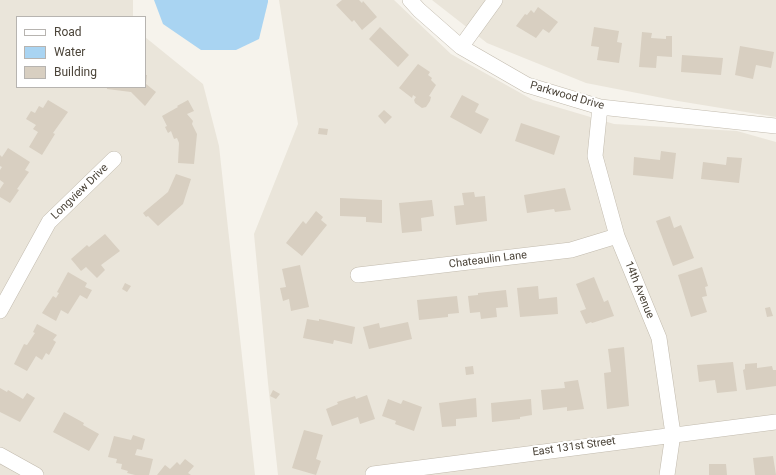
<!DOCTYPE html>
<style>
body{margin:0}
#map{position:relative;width:776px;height:475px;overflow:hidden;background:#f6f3ec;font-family:Roboto,sans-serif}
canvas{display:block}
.legend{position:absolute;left:16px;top:16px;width:130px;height:72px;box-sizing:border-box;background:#fff;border:1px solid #b7b4b0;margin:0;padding:5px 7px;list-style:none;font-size:12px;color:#4b4439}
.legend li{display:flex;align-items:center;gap:8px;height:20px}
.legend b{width:20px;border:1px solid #b7b4b0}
</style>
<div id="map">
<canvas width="776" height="475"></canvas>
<ul class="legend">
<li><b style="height:5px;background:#fff"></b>Road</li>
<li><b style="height:11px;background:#a9d4f2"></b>Water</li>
<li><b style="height:11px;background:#d8cfc1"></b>Building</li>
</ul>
</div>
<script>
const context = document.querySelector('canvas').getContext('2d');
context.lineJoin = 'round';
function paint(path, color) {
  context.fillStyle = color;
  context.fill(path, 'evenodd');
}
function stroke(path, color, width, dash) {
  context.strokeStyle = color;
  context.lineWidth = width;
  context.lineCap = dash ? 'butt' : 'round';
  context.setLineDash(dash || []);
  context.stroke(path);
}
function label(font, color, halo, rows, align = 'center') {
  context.font = font + ' Roboto,sans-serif';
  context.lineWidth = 4;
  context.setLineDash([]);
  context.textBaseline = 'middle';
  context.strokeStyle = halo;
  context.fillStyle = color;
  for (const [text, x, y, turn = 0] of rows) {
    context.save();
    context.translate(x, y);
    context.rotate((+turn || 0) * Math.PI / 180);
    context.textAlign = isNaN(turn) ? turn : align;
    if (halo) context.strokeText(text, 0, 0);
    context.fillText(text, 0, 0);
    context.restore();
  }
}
const residential = new Path2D(`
 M0,0H133V17H17V87H145V37L203,84L219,146L255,475H0Z
 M279,0H394L451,54L533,100L614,124L737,131L776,142V475H278L268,383L254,234L298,124Z
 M432,0H776V117L678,101L586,83L487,43Z`);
const water = new Path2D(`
 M154,0H268V2L259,39L236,50H201L163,24Z`);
const building = new Path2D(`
 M342,0H359L362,3L363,1L377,17L362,30L354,20L352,22L336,5Z
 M538,7L558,22L549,33L543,29L536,38L516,26L525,14L527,15L531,10L534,13Z
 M380,27L409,55L398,67L369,39Z
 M594,27L619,31L617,42L622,43L619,63L597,60L599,47L591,46Z
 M642,32L652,33L651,38L666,39V36H672V57L657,56L656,68L639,67Z
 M740,46L774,52L771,68L756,65L753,79L735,75Z
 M682,55L723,58L721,75L681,72Z
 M418,64L430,72L428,75L432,78L431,80L436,85L429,96L431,97L430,101L426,107L422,108L415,103L414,100L416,97L413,95L412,98L399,88Z
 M145,75H147L146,84L156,92L145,106L131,92L107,89V87H145Z
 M462,95L479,104L475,112L489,119L481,134L450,117Z
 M48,100L68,112L53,133L55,134L42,155L29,147L38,132L33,129L36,125L26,119L31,111L35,113L39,106L43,108Z
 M188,100L194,111L187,114L193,121L192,124L197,134L194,164L178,163L179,143L177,138L174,139L171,131L168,133L165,127L167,126L162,116L178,107L177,106Z
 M384,110L392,117L385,124L378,116Z
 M521,123L560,136L554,155L515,141Z
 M319,128L328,129L327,135L318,134Z
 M8,148L30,162L25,170L29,172L17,189L19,190L10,203L0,197V189L4,183L0,180V170L2,167L0,166V155L2,157Z
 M661,151L676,153L673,179L633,175L634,157L660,160Z
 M727,157L742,158L739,183L701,179L703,162L726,165Z
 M176,174L191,179L183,204L158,226L148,216L146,217L143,213L168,192Z
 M565,188L571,210L555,212L554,209L527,213L524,195Z
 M474,192L475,197L485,196L487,221L456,225L454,206L464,205L462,193Z
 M340,198L382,200V223L366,222V217L340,216Z
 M432,200L434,216L421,218L422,231L402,233L399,203Z
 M316,211L323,217L321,220L327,225L302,256L286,243L303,221L306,224Z
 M670,216L674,228L681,225L694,258L673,266L656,221Z
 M105,234L120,251L101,265L105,270L97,278L86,267L81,271L71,259L87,245L89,247Z
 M300,265L309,307L291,311L289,299L283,301L280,288L286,287L282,269Z
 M702,267L708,286L705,287L707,296L702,297L707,312L691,317L678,275Z
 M68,272L87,283L85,287L92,290L87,299L80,295L68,314L61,310L56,321L42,313L53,296L56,298L59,293L57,292Z
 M594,277L604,302L608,300L614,316L592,323L591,322L586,324L580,311L586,309L576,284Z
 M125,283L131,286L127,292L122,289Z
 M538,286L539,299L557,297L558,314L520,317L517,288Z
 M506,290L508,307L496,308L497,317L481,319L480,312L470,313L468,296L478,295V293Z
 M457,296L459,313L448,314V317L419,320L417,300Z
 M770,307L773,316L767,317L765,308Z
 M307,319L319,321V319L355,327L352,344L334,340L333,344L303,338Z
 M408,322L412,339L369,349L363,327L379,323L380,328Z
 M37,324L57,335L53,340L56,342L49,355L46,353L42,360L36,356L27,371L14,364L24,344L27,345L35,333L33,332Z
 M624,347L629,406L607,409L604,373L611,372L608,349Z
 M733,362L737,391L717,393L715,380L699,382L697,365Z
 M757,363V368L772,366L773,370H776V386L746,390L743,370L745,369V364Z
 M473,366L474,374L466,375L465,367Z
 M578,380L584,409L567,411V407L543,410L541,390L565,388L564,382Z
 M0,388L7,392L8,390L23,399L27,393L35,398L20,422L0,412Z
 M273,390L280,394L276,399L270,396Z
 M367,395L375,419L360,424L358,417L332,426L326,409L338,404L337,402L355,396L356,399Z
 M476,398L477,417L456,419V426L442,427L439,403Z
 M388,399L401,404L403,400L422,407L414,431L395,424L396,421L382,416Z
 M531,399L532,415L520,417V419L492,422L491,403Z
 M64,412L84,423L83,425L99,434L89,451L53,432Z
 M304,430L323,435L316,459L321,461L316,475L292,468Z
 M133,435L145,439L142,450L137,449L135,455L153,459L149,475H135L127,473L128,471L121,469L122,464L116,463L117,459L108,457L114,436L131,440Z
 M773,456L776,475H755L753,458Z
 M185,459L194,466L188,473L191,475H157L165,465L170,469L177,462L180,465Z
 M709,464H726L727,475H709Z`);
const minor = new Path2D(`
 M410,0L419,10L461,47L527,85L600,107L776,126
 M461,47L495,0
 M600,107L595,156L617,236L659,338L673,434L667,475
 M358,275L571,250L617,236
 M0,311L49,222L114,159
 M0,455L36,475
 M373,474L776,422`);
const streetNames = [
 ["Parkwood Drive",567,96,16],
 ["Longview Drive",80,192,-44],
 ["Chateaulin Lane",488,260,-7],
 ["14th Avenue",639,290,68],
 ["East 131st Street",574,447,-8]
];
paint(residential, '#eae5da');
paint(water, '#a9d4f2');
paint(building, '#d8cfc1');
stroke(minor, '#c2bbae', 16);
stroke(minor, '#fff', 15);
label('11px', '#4b4439', '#fff', streetNames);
</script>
